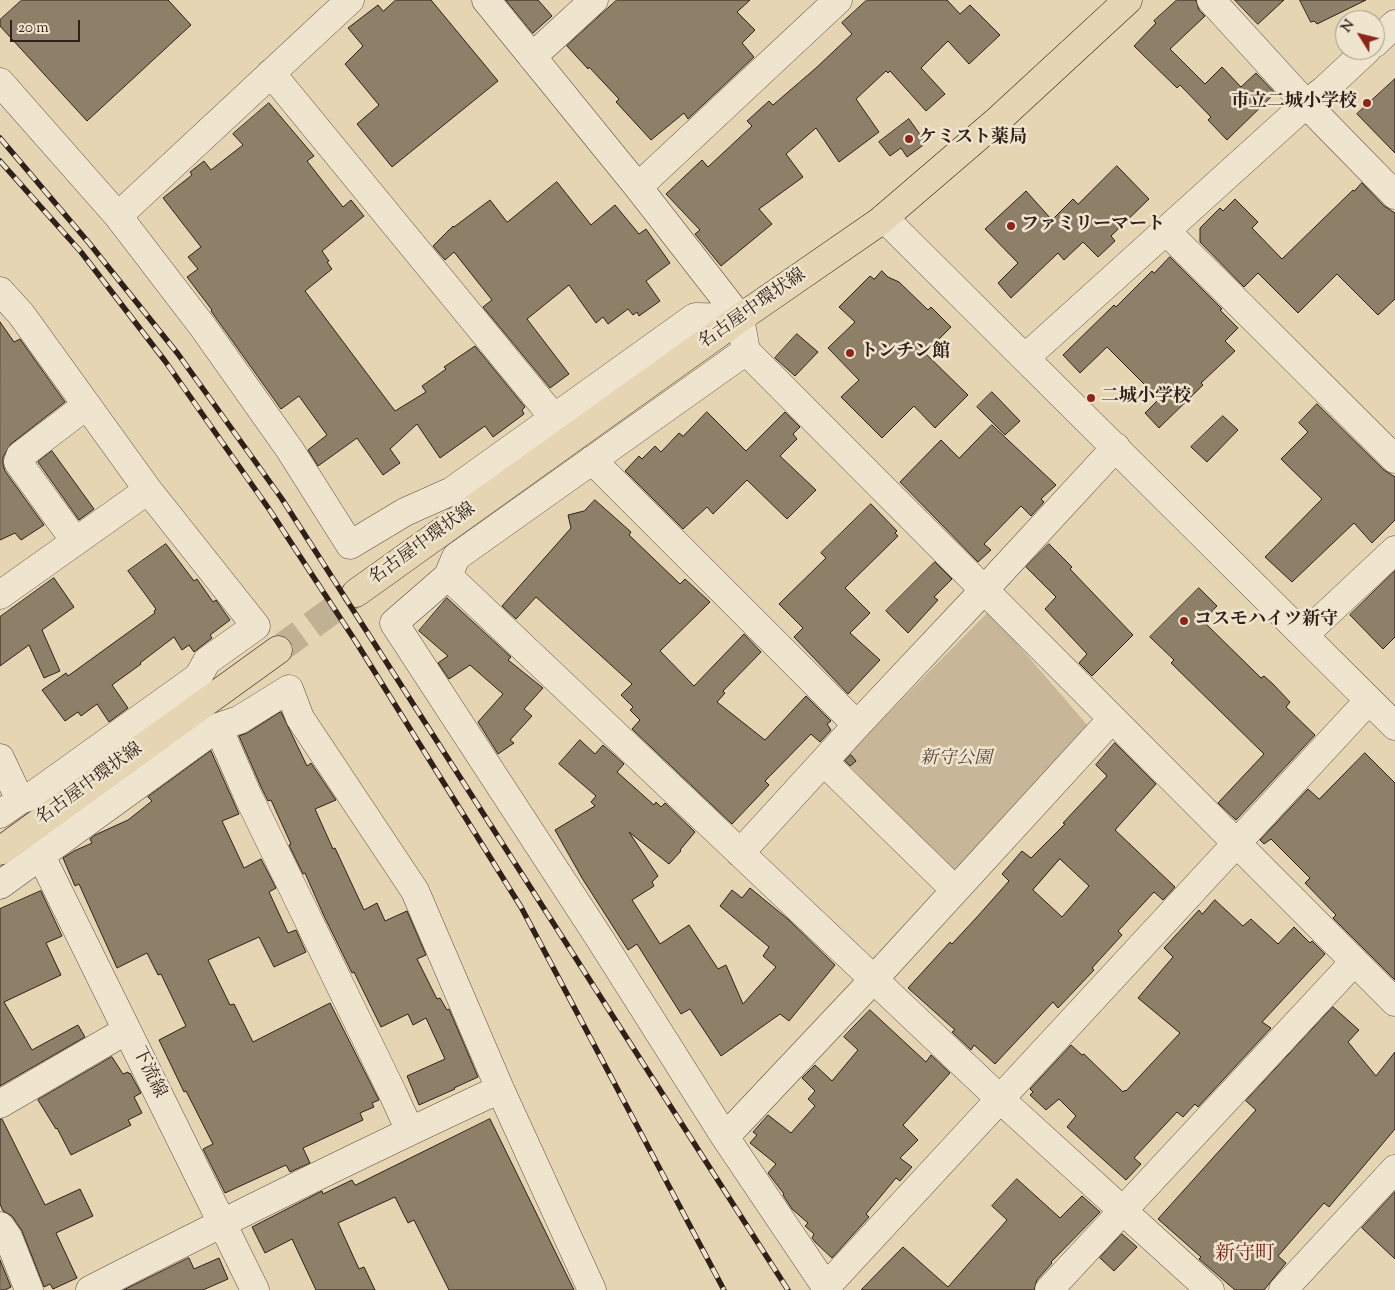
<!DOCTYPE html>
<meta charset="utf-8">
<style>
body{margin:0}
#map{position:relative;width:1395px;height:1290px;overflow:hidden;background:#e6d5b2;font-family:"Sorts Mill Goudy",serif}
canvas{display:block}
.north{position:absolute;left:1335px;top:10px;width:50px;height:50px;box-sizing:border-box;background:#efe4cd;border:1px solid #a29685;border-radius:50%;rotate:306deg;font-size:14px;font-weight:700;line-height:20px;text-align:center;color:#2f2119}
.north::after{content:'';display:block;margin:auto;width:18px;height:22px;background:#8f2418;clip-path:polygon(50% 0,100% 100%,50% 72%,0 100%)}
.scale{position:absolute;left:10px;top:20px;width:70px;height:22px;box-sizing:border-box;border:2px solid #2f2119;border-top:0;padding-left:6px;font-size:15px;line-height:18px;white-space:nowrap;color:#2f2119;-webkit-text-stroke:4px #efe4cd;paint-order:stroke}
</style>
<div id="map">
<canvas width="1395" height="1290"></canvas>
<div class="north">N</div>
<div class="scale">20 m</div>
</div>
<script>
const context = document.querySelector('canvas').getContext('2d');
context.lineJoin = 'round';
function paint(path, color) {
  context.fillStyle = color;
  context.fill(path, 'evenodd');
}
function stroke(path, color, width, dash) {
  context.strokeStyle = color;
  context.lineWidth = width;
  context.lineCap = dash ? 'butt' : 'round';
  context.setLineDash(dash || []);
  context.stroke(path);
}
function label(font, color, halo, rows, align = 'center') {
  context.font = font + ' "Sorts Mill Goudy","Noto Serif JP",serif';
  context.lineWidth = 5;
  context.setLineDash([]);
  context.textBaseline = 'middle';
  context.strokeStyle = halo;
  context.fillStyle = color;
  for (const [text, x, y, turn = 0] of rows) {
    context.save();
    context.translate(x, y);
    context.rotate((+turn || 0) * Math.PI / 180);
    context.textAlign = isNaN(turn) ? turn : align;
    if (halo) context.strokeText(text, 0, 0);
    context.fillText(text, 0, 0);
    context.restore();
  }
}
const green = new Path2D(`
 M989,611L1088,726L955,876L843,759Z`);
const building = new Path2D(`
 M22,0H168L191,25L87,121L0,26V20Z
 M396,0H431L498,81L392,167L357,124L379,105L345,64L363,46L348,28L378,5L383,11Z
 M506,0H538L552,16L533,33Z
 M617,0H750L737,12L755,30L742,43L754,57L688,119L684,113L651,140L616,102L619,99L589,67L588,69L567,46Z
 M867,0H947L960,14L970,5L1000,35L969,64L948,41L921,68L945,94L926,111L890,71L888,73L886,71L856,99L879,132L839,162L816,128L786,154L803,177L759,209L772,224L721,266L695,234L700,230L666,194L702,160L708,167L752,126L747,121L769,101L773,105L816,68L852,34L842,23Z
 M1177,0H1196L1199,10L1205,16L1170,49L1205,84L1222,67L1241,87L1256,73L1275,93L1227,140L1208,120L1211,117L1180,85L1177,88L1134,46L1156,23L1154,21Z
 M1235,0H1284L1258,24Z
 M1300,0H1366L1317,24L1314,21L1311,22Z
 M1395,79V153L1357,114Z
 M269,103L314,156L307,161L343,207L351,200L364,216L322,251L329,261L327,262L332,269L305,291L395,411L426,392L422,386L446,369L444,367L475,346L525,407L522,410L524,414L493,437L485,426L440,458L417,424L390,449L400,463L383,475L357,438L318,466L308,450L327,435L299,396L281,409L211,311L212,310L187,277L198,269L188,257L201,247L163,198L192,175L190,172L204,161L211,170L243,145L233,134Z
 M909,119L926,143L907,157L901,148L890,156L879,142Z
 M1117,166L1149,199L1111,236L1115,241L1098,257L1083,242L1064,260L1058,253L1011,298L998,283L1018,263L985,229L1026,191L1052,220L1073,199L1078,204Z
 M557,182L591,225L615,205L639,234L646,229L670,263L646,281L660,301L639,316L637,312L633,315L628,309L608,324L603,317L596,323L569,285L527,319L569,374L550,388L483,307L492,300L454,252L445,260L433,246L453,226L454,227L490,200L507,222Z
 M1362,183L1384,206L1395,213V299L1378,315L1337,274L1298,313L1258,273L1244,287L1200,242V228L1220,208L1223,211L1235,199L1258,222L1252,228L1282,259L1353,190L1354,191Z
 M1170,257L1222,309L1220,310L1238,328L1225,341L1235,351L1201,383L1203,385L1159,428L1145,413L1159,399L1107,347L1080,373L1063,355L1114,305L1116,307L1152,271L1154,273Z
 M882,271L888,277L899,282L928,310L931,307L951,327L925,353L968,395L935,428L914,406L882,438L841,397L859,380L828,348L855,322L839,307L870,276L874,279Z
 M0,322L14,342L20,339L65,402L11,444L3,457V464L5,471L44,525L21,540L15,533L0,540Z
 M797,334L818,352L795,376L775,358Z
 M992,392L1020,421L1005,435L977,407Z
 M1317,404L1384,470L1395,477V520L1372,543L1354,523L1292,582L1265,557L1322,499L1281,459L1308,432L1299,423Z
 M707,412L746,451L785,412L800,427L793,434L797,439L780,456L816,490L787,519L747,480L713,514L707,507L683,529L625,471L639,456L642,459L655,446L661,452L679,433L683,436Z
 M1223,416L1238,430L1207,462L1191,447Z
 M992,425L1056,485L1041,499L1044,502L1031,516L1021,506L984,544L991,550L978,562L900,482L941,440L959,458Z
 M52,451L94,509L79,520L38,462Z
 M595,500L631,532L629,535L680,584L685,579L710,602L660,651L694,686L744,634L761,652L723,691L725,693L717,702L765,740L806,696L831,721L827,724L831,730L820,742L811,734L765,781L769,785L732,824L632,729L640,720L630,710L633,707L621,695L632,684L536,597L516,619L502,606L571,528L568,515L584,511Z
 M871,504L897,531L895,533L898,536L845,588L870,613L850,633L880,660L848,694L794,637L803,628L779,604L826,558L821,553Z
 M166,544L194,581L197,579L213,602L216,600L230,620L210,635L212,638L194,652L189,645L182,650L174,637L140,663L141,664L112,685L128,708L109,722L97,704L81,716L78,712L65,721L42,690L66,673L68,676L155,613L154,611L156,609L128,571Z
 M1049,544L1072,567L1070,569L1133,635L1092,676L1079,663L1087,654L1045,609L1056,597L1026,567Z
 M935,562L952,579L934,597L938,600L908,633L886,611Z
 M1395,571V637L1383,649L1350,615Z
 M54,578L74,607L42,630L60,671L44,678L29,645L0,666V617Z
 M1199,588L1217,606L1203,621L1261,678L1264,676L1273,684L1290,702L1286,707L1315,735L1236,820L1218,803L1264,754L1171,663L1174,660L1150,637Z
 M447,598L511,657L508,660L543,688L524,709L532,716L510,740L514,743L498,754L478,722L503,694L470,665L449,679L438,663L448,656L419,631Z
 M281,712L307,766L311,763L336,800L315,809L333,849L335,848L364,910L377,903L385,921L407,911L426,955L417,959L437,999L440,998L447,1010L449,1009L478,1077L454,1088L455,1089L419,1105L407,1076L445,1059L426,1018L413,1025L408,1014L381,1027L354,972L352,973L324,916L305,873L303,874L289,845L291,844L271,800L268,801L262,789L239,736L247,733Z
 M580,740L595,754L603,745L624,764L617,772L654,805L656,802L661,807L665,803L695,832L680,850L681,851L669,864L629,832L658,876L652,882L654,886L632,900L660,944L689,925L718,969L726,965L743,1004L776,967L763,956L769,947L720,906L732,890L742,898L750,888L789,920L835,965L789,1021L780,1014L721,1056L690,1009L681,1014L637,944L628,950L582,878L555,830L595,806L591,802L596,796L559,764Z
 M1115,743L1156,784L1115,830L1175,887L1163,900L1154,892L1118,931L1122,935L1092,968L1094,970L1058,1008L1053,1002L995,1064L974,1045L971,1050L952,1032L955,1030L908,988L950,942L952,944L977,917L1009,881L1002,874L1022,851L1031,858L1065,824L1063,823L1107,776L1096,765ZM1060,859L1089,886L1062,917L1033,890Z
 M211,751L239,814L222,821L244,868L261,859L276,888L269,892L288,933L296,930L306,952L274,967L259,937L208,960L230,1005L234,1004L253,1042L330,1003L379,1100L372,1103L374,1107L360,1113L363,1120L303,1148L310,1163L290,1172L286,1165L225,1193L203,1149L213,1144L186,1091L184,1092L159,1040L186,1026L161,974L158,975L147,953L117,968L79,884L75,886L63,858L74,851L92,843L90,839L95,835L128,820L152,801L148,797Z
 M1365,753L1395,783V980L1333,918L1336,915L1305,883L1310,878L1271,839L1264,844L1260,840L1308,789L1319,799Z
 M851,755L856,761L850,766L845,761Z
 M41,891L62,936L46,943L61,975L4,1002L32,1050L78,1025L85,1037L0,1086V909Z
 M1215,900L1243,926L1251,919L1278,944L1294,927L1310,943L1312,941L1325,954L1262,1022L1271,1028L1198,1107L1195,1104L1183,1117L1177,1112L1134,1158L1141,1164L1126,1180L1067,1127L1076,1116L1059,1099L1046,1110L1030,1095L1033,1092L1030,1089L1071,1045L1082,1055L1084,1054L1123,1092L1125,1090L1126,1091L1180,1033L1138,998L1173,957L1164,948L1199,910L1202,914Z
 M1333,1007L1359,1030L1348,1042L1376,1076L1395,1052V1129L1329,1207L1324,1203L1278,1256L1286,1263L1264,1290H1235L1199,1259L1201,1257L1158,1219L1256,1110L1246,1101Z
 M870,1010L926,1062L931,1055L950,1073L903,1125L918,1140L900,1158L912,1167L900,1181L896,1178L866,1214L869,1217L832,1258L815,1242L812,1238L814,1234L805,1226L808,1223L792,1209L783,1195L784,1194L768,1173L776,1164L750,1143L757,1135L753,1132L768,1115L791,1133L815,1106L808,1099L815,1091L802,1078L815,1065L832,1081L858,1050L844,1037Z
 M112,1057L123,1074L128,1072L129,1074L130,1073L141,1093L134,1097L142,1113L128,1120L131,1125L71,1155L57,1128L56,1129L38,1100Z
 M2,1119L45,1205L80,1189L93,1216L56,1233L77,1278L53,1289L50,1284L44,1287L22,1231L12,1216L3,1211L0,1204V1120Z
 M490,1119L574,1290H449L414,1220L408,1223L395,1197L338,1223L359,1269L364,1267L375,1290H316L292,1239L265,1253L252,1227L322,1191L323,1194L352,1180L355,1185Z
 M1017,1179L1060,1218L1082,1196L1100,1212L1051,1262L1052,1263L1037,1280L1034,1290H861L903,1247L948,1287L1007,1220L992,1206Z
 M1395,1192V1259L1362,1228Z
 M1122,1234L1137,1247L1114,1271L1100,1258Z
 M189,1258L194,1269L219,1258L228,1279L203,1290H124Z
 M0,1260L11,1287L5,1290H0Z`);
const majorTunnel = new Path2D(`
 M278,650L356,593`);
const minor = new Path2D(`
 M486,0L638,187L740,318L746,351L1395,1002
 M1211,0L1306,104L1395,195
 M1375,43L1395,24
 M532,57L594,0
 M271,73L555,419
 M0,82L118,216L203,327L290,450L350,545L405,512L452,491L695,317L740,318
 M638,187L838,0
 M118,216L350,0
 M884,218L1395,726
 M1166,231L1395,459
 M0,291L21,314L148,490L256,626L207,661L198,677L32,796L20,800L0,814
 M746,351L456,557L448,576L394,623L600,939L725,1137L828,1290
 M1025,358L1306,104L1324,90L1367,50
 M592,460L857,725
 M75,541L18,462L20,456L87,405
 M448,576L1000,1099L1210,1290
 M0,595L148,490
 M1304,635L1395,550
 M218,727L248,796L393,1094L410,1131
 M0,758L20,800
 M824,762L955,890
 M740,853L857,725L984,590L1116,447
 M41,856L255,1290
 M0,885L218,727L239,720L289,689L300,718L415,891L500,1089L592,1290
 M0,1104L127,1030
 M725,1137L874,979L1112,719
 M0,1226L8,1237L29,1290
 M826,1287L1369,700
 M90,1290C225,1221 362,1153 500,1089
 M1049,1290L1354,962
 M1283,1290L1395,1169`);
const major = new Path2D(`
 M356,593L740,318L879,222L999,119L1128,0
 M0,851L278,650`);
const rail = new Path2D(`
 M0,138L89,243L178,354L282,499L788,1290
 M0,161L81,252L165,361L269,509L356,642L521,907L724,1290`);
const markers = [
 [1367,103,5,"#8f2418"],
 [909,139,5,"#8f2418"],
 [1011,226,5,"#8f2418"],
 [850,353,5,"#8f2418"],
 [1091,398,5,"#8f2418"],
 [1184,621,5,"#8f2418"]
];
const poiNames = [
 ["市立二城小学校",1357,103,"right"],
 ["ケミスト薬局",919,139],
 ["ファミリーマート",1021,226],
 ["トンチン館",860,353],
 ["二城小学校",1101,398],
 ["コスモハイツ新守",1194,621]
];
const streetNames = [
 ["名古屋中環状線",753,310,-35],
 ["名古屋中環状線",423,545,-36],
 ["名古屋中環状線",90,785,-36],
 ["下流線",148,1073,64]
];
const parkNames = [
 ["新守公園",956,760]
];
const quarterNames = [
 ["新守町",1245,1256]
];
paint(green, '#c7b698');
paint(building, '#8e7f69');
stroke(building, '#2f2119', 1);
stroke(majorTunnel, '#c1b193', 28, [28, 14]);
stroke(minor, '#5d4e3f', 29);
stroke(major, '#2f2119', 29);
stroke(minor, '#efe4cd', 28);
stroke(major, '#e6d5b2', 28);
stroke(rail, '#2f2119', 5.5);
stroke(rail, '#efe4cd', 4, [11]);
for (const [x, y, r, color] of markers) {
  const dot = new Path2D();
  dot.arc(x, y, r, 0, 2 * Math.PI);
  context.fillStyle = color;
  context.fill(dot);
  stroke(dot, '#efe4cd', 2);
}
label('bold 18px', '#2f2119', '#efe4cd', poiNames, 'left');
label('18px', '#2f2119', '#efe4cd', streetNames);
label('italic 18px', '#554639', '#efe4cd', parkNames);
label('20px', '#7a1f14', '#efe4cd', quarterNames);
</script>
